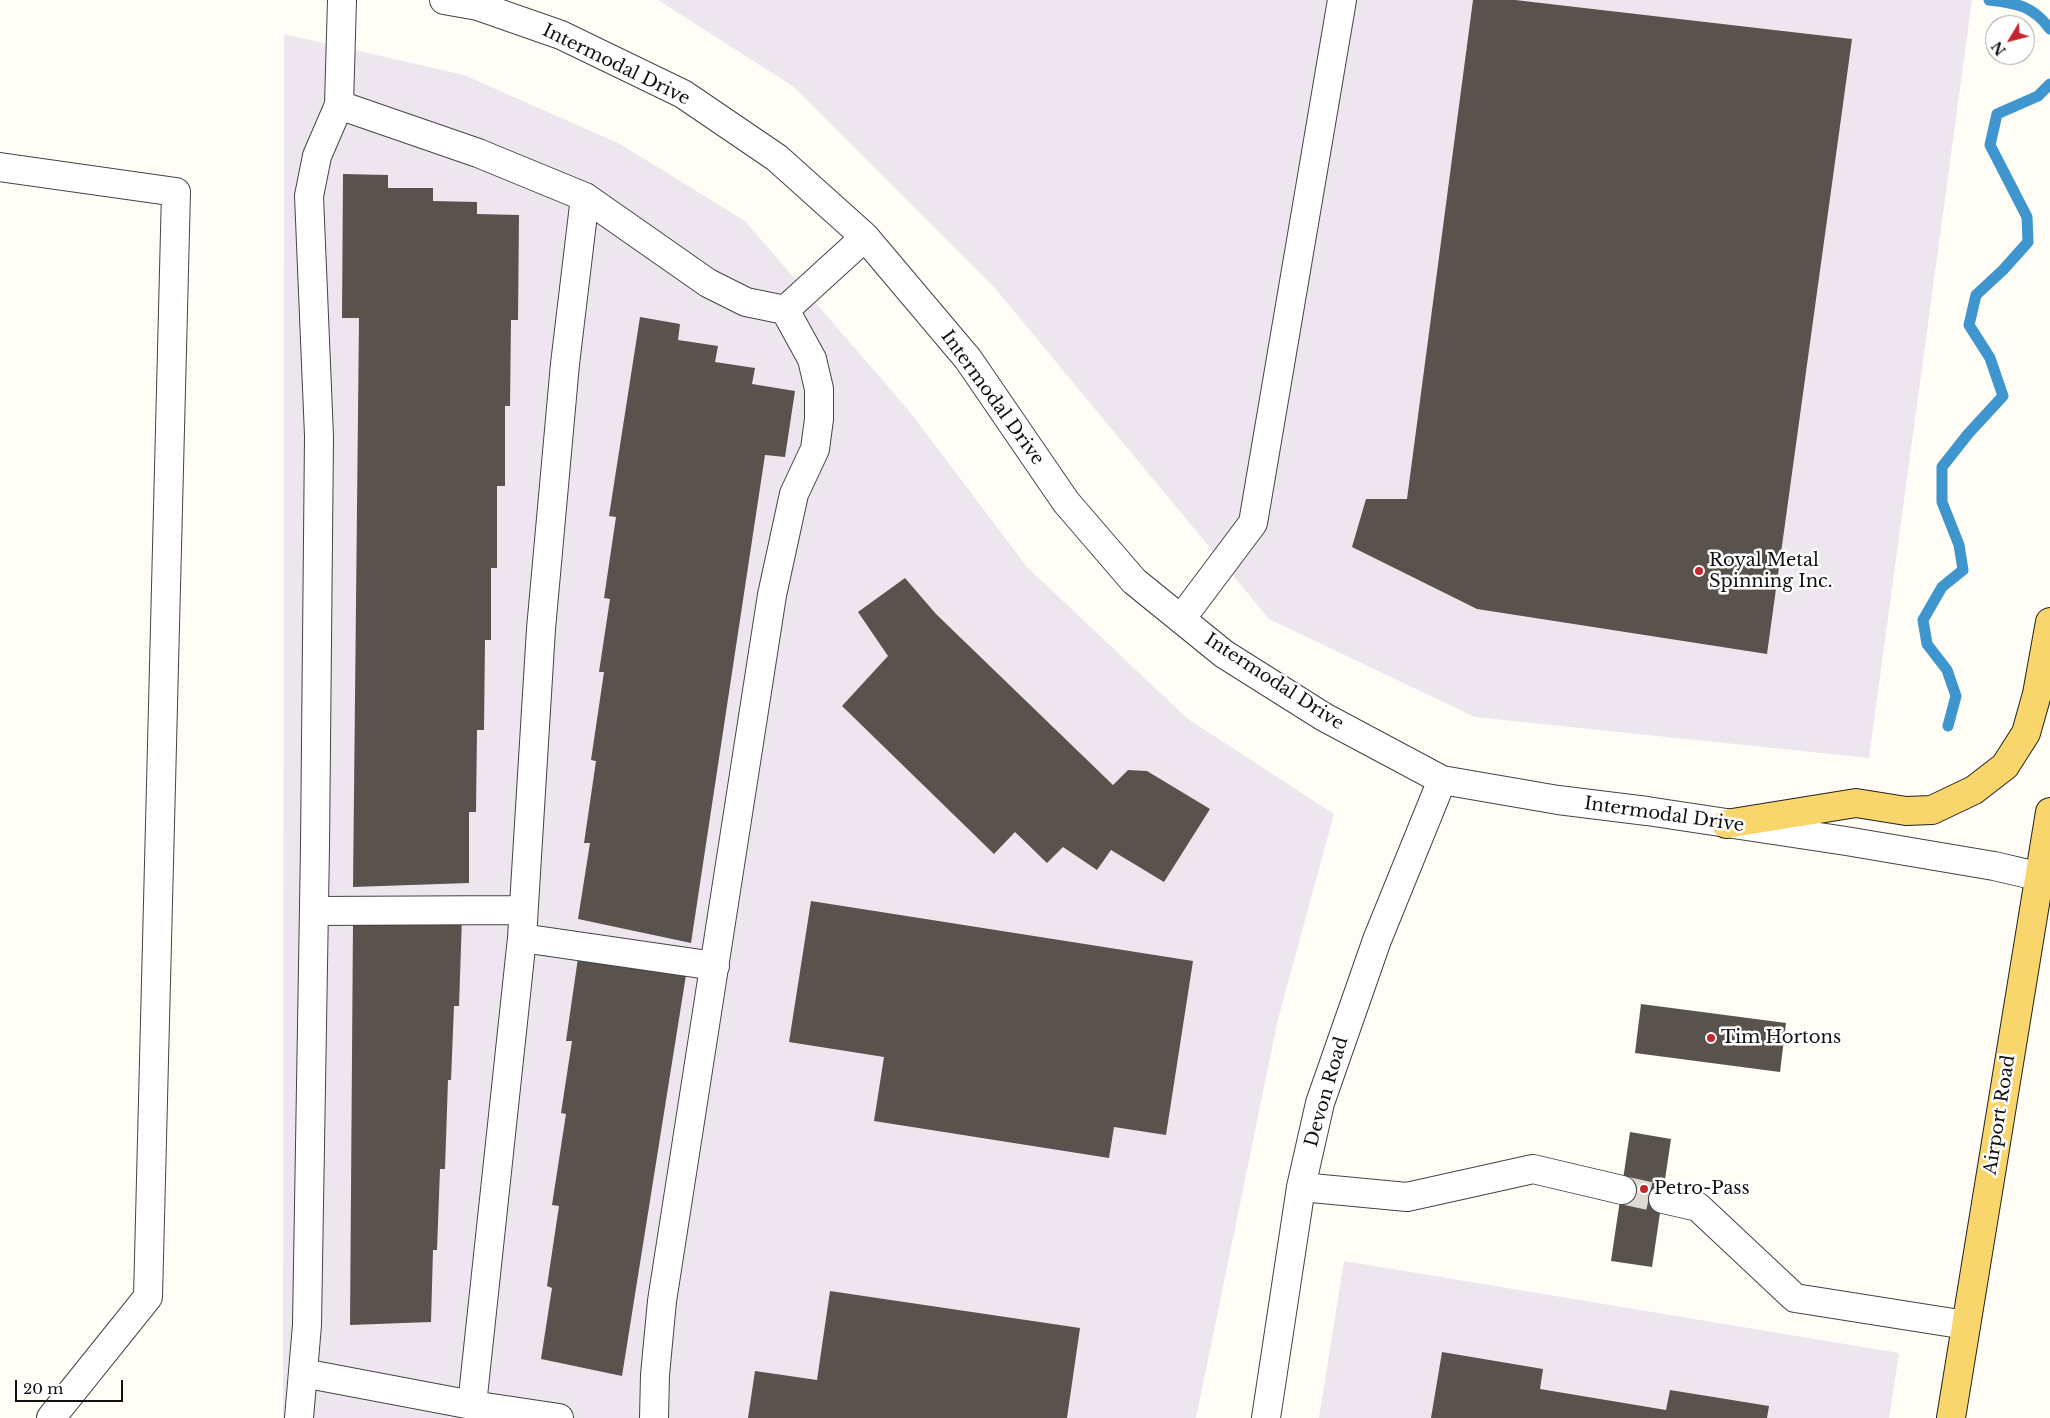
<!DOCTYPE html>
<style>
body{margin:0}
#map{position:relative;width:2050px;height:1418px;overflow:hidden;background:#fffdf5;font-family:"Libre Baskerville",serif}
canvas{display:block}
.north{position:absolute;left:1985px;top:15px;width:50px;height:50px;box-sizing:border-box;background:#fff;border:1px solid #a0a0a0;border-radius:50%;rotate:233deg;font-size:14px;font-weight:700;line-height:20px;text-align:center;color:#111}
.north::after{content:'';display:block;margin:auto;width:18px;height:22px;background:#c4262e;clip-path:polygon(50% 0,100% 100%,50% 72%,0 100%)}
.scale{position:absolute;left:15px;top:1380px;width:108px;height:22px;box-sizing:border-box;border:2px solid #111;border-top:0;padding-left:6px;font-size:15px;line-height:18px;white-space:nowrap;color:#111;-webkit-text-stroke:4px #fff;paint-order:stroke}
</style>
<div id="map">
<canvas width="2050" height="1418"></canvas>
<div class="north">N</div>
<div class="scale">20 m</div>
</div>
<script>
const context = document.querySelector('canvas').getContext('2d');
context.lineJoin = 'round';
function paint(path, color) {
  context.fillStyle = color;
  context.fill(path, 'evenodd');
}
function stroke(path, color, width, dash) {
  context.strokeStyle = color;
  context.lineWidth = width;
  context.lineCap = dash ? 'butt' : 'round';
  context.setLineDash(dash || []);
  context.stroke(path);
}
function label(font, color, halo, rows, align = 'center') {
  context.font = font + ' "Libre Baskerville",serif';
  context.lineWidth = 5;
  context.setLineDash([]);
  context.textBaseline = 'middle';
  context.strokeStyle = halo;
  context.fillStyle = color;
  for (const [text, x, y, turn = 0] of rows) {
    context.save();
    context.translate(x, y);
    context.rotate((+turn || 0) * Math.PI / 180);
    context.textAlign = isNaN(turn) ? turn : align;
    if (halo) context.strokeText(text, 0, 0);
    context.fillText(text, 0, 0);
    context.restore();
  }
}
const industrial = new Path2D(`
 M658,0H1972L1869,758L1475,717L1269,619L994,287L794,87Z
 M284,34L464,75L620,144L745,221L910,412L1027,567L1188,719L1334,814L1278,1019L1196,1418H283Z
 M1344,1261L1899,1353L1889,1418H1319Z`);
const stream = new Path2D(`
 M1989,0C2017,3 2033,6 2050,29
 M1948,726L1956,696L1947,670L1927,644L1923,620L1942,587L1963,570L1959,545L1942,502V467L1968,434L2003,396L1990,358L1969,325L1976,295L2003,270L2028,242L2027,217L1990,145L1997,114L2038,96L2050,84`);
const building = new Path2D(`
 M1473,0H1515L1852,39L1767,654L1477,609L1352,547L1366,499H1407Z
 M343,174L388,175V188H433V201L477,202V214L519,215L518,320H511L510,406H505V486H497V568H491V640H485L484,730H477L476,812H469V883L353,887L359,318H342Z
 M640,317L680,324L678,340L718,346L715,362L755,368L752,384L795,391L785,457L765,455L691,943L578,919L590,843H584L596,761L591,760L604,672H599L610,599L604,598L616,517L609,516Z
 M905,578L936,614L1113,785L1128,770L1147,771L1210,809L1164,882L1111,850L1097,870L1063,847L1047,863L1015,832L994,854L842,706L888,656L858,612Z
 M811,901L1193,961L1166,1135L1114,1127L1109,1158L874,1121L884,1057L789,1042Z
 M462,917L459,1006H454L451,1080H448L445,1169H440L437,1250H433L431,1322L350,1325L353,921Z
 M578,958L686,975L622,1376L541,1359L552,1288L547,1286L559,1206L552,1205L566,1114L561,1113L572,1041H566Z
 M1641,1004L1786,1023L1780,1072L1635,1053Z
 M1630,1132L1671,1139L1652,1267L1611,1261Z
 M830,1291L1080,1328L1067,1418H748L755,1371L817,1380Z
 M1442,1352L1543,1369L1540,1389L1666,1410L1670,1390L1769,1406L1767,1418H1431Z`);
const minorTunnel = new Path2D(`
 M1622,1190L1663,1199`);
const minor = new Path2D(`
 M342,0L339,105L478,153L585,197L708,283L746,302L785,310L865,237
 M444,0L478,6L561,35L683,94L777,158L865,237L968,359L1066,502L1134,581L1224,654L1324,717L1442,780L1558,800L1647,811L1846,841L1994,866L2050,879
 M0,167L176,192L148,1297L51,1418
 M1181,619L1253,523L1342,0
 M314,911L522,910
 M522,938L715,966
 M1301,1187L1407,1197L1533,1169L1622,1190
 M1663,1199L1698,1207L1795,1298L1966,1325
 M303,1373L472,1405
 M299,1418L307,1325L315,846L319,436L309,196L317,156L339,105
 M559,1418L472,1405L522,938L541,629L565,364L585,197
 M654,1418L655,1375L662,1301L772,595L794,494L815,449L819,419V389L812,359L785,310
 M1266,1418L1301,1187L1320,1103L1377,940L1442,780`);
const major = new Path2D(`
 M1726,824L1856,803L1906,811L1932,810L1974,790L2005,766L2026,733L2037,694L2050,622
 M1951,1418L2050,812`);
const markers = [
 [1699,571,5,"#c4262e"],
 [1711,1038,5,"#c4262e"],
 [1644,1189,5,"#c4262e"]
];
const streetNames = [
 ["Intermodal Drive",616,65,26],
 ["Intermodal Drive",992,398,54],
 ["Intermodal Drive",1274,682,33],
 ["Intermodal Drive",1664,815,8],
 ["Devon Road",1327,1092,-74],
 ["Airport Road",2000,1115,-81]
];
const poiNames = [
 ["Royal Metal",1709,561],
 ["Spinning Inc.",1709,582],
 ["Tim Hortons",1721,1038],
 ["Petro-Pass",1654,1189]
];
paint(industrial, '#eee6ef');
stroke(stream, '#3f96cf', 11);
paint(building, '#5a524d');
stroke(minorTunnel, '#dbdad3', 28, [28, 14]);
stroke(minor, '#444', 30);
stroke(major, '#222', 30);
stroke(minor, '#fff', 28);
stroke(major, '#f9d66b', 28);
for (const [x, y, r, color] of markers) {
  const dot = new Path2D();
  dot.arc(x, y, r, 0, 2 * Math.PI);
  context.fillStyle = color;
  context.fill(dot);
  stroke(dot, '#fff', 2);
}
label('18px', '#111', '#fff', streetNames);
label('18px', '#111', '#fff', poiNames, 'left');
</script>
